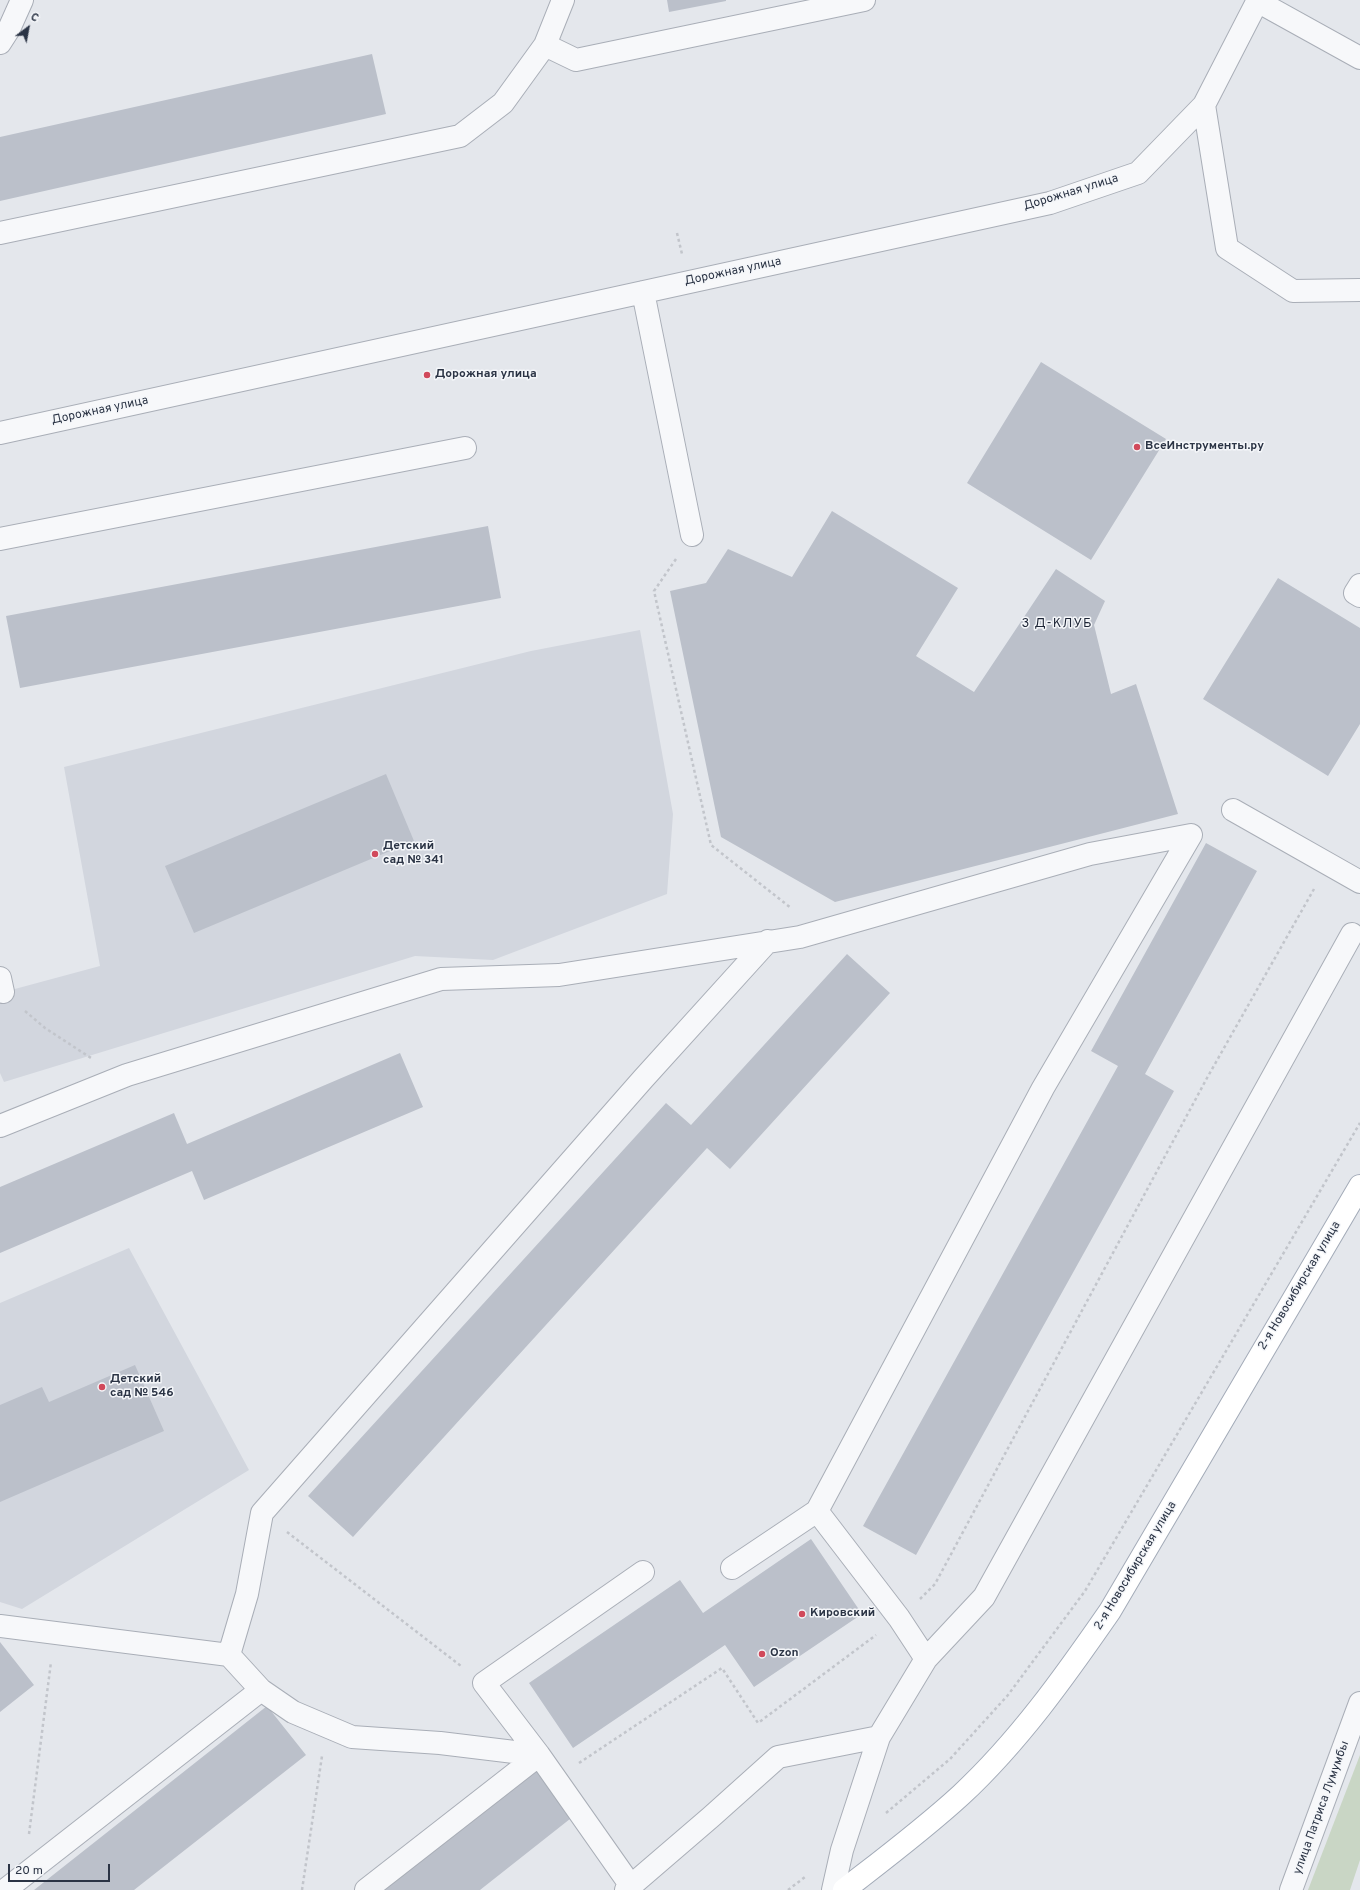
<!DOCTYPE html>
<meta charset="utf-8">
<style>
body{margin:0}
#map{position:relative;width:1360px;height:1890px;overflow:hidden;background:#e4e7ec;font-family:Overpass,sans-serif}
canvas{display:block}
.north{position:absolute;left:8px;top:8px;width:40px;height:40px;-webkit-text-stroke:3px #f4f6f9;paint-order:stroke;rotate:32deg;font-size:11px;font-weight:700;line-height:16px;text-align:center;color:#2b3445}
.north::after{content:'';display:block;margin:auto;width:14px;height:18px;background:#2b3445;clip-path:polygon(50% 0,100% 100%,50% 72%,0 100%)}
.scale{position:absolute;left:8px;top:1864px;width:102px;height:18px;box-sizing:border-box;border:2px solid #2b3445;border-top:0;padding-left:5px;font-size:12px;line-height:14px;white-space:nowrap;color:#2b3445;-webkit-text-stroke:3px #f4f6f9;paint-order:stroke}
</style>
<div id="map">
<canvas width="1360" height="1890"></canvas>
<div class="north">С</div>
<div class="scale">20 m</div>
</div>
<script>
const context = document.querySelector('canvas').getContext('2d');
context.lineJoin = 'round';
function paint(path, color) {
  context.fillStyle = color;
  context.fill(path, 'evenodd');
}
function stroke(path, color, width, dash) {
  context.strokeStyle = color;
  context.lineWidth = width;
  context.lineCap = dash ? 'butt' : 'round';
  context.setLineDash(dash || []);
  context.stroke(path);
}
function label(font, color, halo, rows, align = 'center') {
  context.font = font + ' Overpass,sans-serif';
  context.lineWidth = 3;
  context.setLineDash([]);
  context.textBaseline = 'middle';
  context.strokeStyle = halo;
  context.fillStyle = color;
  for (const [text, x, y, turn = 0] of rows) {
    context.save();
    context.translate(x, y);
    context.rotate((+turn || 0) * Math.PI / 180);
    context.textAlign = isNaN(turn) ? turn : align;
    if (halo) context.strokeText(text, 0, 0);
    context.fillText(text, 0, 0);
    context.restore();
  }
}
const built = new Path2D(`
 M640,630L673,814L667,894L493,960L415,956L4,1082L0,1073V993L100,966L64,767L531,651Z
 M129,1248L249,1470L22,1609L0,1602V1303Z`);
const green = new Path2D(`
 M1360,1755V1860L1350,1890H1308Z`);
const building = new Path2D(`
 M667,0H726V1L669,12Z
 M372,54L386,114L0,201V137Z
 M1041,362L1166,439L1091,560L967,483Z
 M832,511L958,588L916,656L974,692L1056,569L1105,601L1094,625L1111,694L1136,684L1178,814L835,902L721,837L670,591L706,583L728,549L792,577Z
 M488,526L501,598L20,688L6,616Z
 M1278,578L1360,628V724L1328,776L1203,699Z
 M386,774L414,841L194,933L165,866Z
 M1206,843L1257,871L1145,1074L1174,1091L916,1555L863,1526L1118,1066L1091,1051Z
 M847,954L890,993L730,1169L707,1148L353,1537L308,1496L666,1103L691,1125Z
 M400,1053L423,1107L204,1200L192,1171L0,1253V1187L174,1113L187,1144Z
 M135,1365L164,1431L0,1502V1405L42,1387L49,1402Z
 M811,1539L862,1614L754,1687L725,1645L573,1748L529,1683L680,1580L703,1613Z
 M0,1642L34,1685L0,1712Z
 M267,1706L306,1755L134,1890H34Z
 M536,1767L575,1815L480,1890H380Z`);
const path = new Path2D(`
 M677,233L682,254
 M676,559L654,591L711,845L791,908
 M25,1011L45,1028L91,1058
 M287,1532L461,1666
 M920,1599L935,1584L1207,1078L1314,889
 M579,1763L722,1668L758,1723L876,1635
 M886,1813L950,1759L1008,1695L1085,1591L1360,1123
 M29,1834L51,1662
 M302,1890L322,1756
 M788,1890L805,1877`);
const minor = new Path2D(`
 M1257,1L1360,58
 M0,43L9,29L22,0
 M545,45L563,0
 M1204,105L1227,248L1293,291L1360,290
 M0,233L460,136L503,103L545,45L576,60L864,0
 M643,292L692,535
 M0,433L1050,203L1138,173L1204,105L1258,0
 M0,539L465,448
 M1360,585L1355,593L1360,596
 M1233,810L1360,882
 M0,978L3,992
 M0,1126L127,1075L441,979L559,975L800,937L1090,854L1191,835L1043,1088L817,1511L899,1618L926,1659L879,1737L842,1850L833,1890
 M732,1568L817,1511
 M0,1626L229,1655
 M926,1659L984,1597L1352,934
 M631,1886L539,1755L440,1743L352,1737L293,1712L261,1690L229,1655L247,1594L262,1513L643,1079L768,941
 M5,1890L261,1690
 M366,1890L539,1755L484,1683L643,1572
 M626,1890L711,1817L778,1757L879,1737
 M1291,1890L1360,1703`);
const major = new Path2D(`
 M844,1890C884,1859 924,1829 961,1795C1019,1741 1065,1676 1110,1611L1360,1186`);
const markers = [
 [427,375,4,"#d1495b"],
 [1137,447,4,"#d1495b"],
 [375,854,4,"#d1495b"],
 [102,1387,4,"#d1495b"],
 [802,1614,4,"#d1495b"],
 [762,1654,4,"#d1495b"]
];
const streetNames = [
 ["Дорожная улица",1071,193,-17],
 ["Дорожная улица",733,272,-12],
 ["Дорожная улица",100,411,-12],
 ["2-я Новосибирская улица",1300,1286,-59],
 ["2-я Новосибирская улица",1136,1566,-59],
 ["улица Патриса Лумумбы",1322,1808,-70]
];
const poiNames = [
 ["Дорожная улица",435,375],
 ["ВсеИнструменты.ру",1145,447],
 ["Детский",383,847],
 ["сад № 341",383,861],
 ["Детский",110,1380],
 ["сад № 546",110,1394],
 ["Кировский",810,1614],
 ["Ozon",770,1654]
];
const neighbourhoodNames = [
 ["3 Д-КЛУБ",1057,624]
];
paint(built, '#d2d6de');
paint(green, '#c9d6c5');
paint(building, '#bbc0ca');
stroke(minor, '#a9aeb7', 24);
stroke(major, '#a3abb8', 24);
stroke(path, '#c2c5cb', 2.5, [3, 3]);
stroke(minor, '#f7f8fa', 22);
stroke(major, '#fff', 22);
for (const [x, y, r, color] of markers) {
  const dot = new Path2D();
  dot.arc(x, y, r, 0, 2 * Math.PI);
  context.fillStyle = color;
  context.fill(dot);
  stroke(dot, '#f4f6f9', 1.5);
}
label('12px', '#2b3445', '#f4f6f9', streetNames);
label('bold 12px', '#2b3445', '#f4f6f9', poiNames, 'left');
context.letterSpacing = '1px';
label('13px', '#1d2536', '#f4f6f9', neighbourhoodNames);
context.letterSpacing = '0px';
</script>
